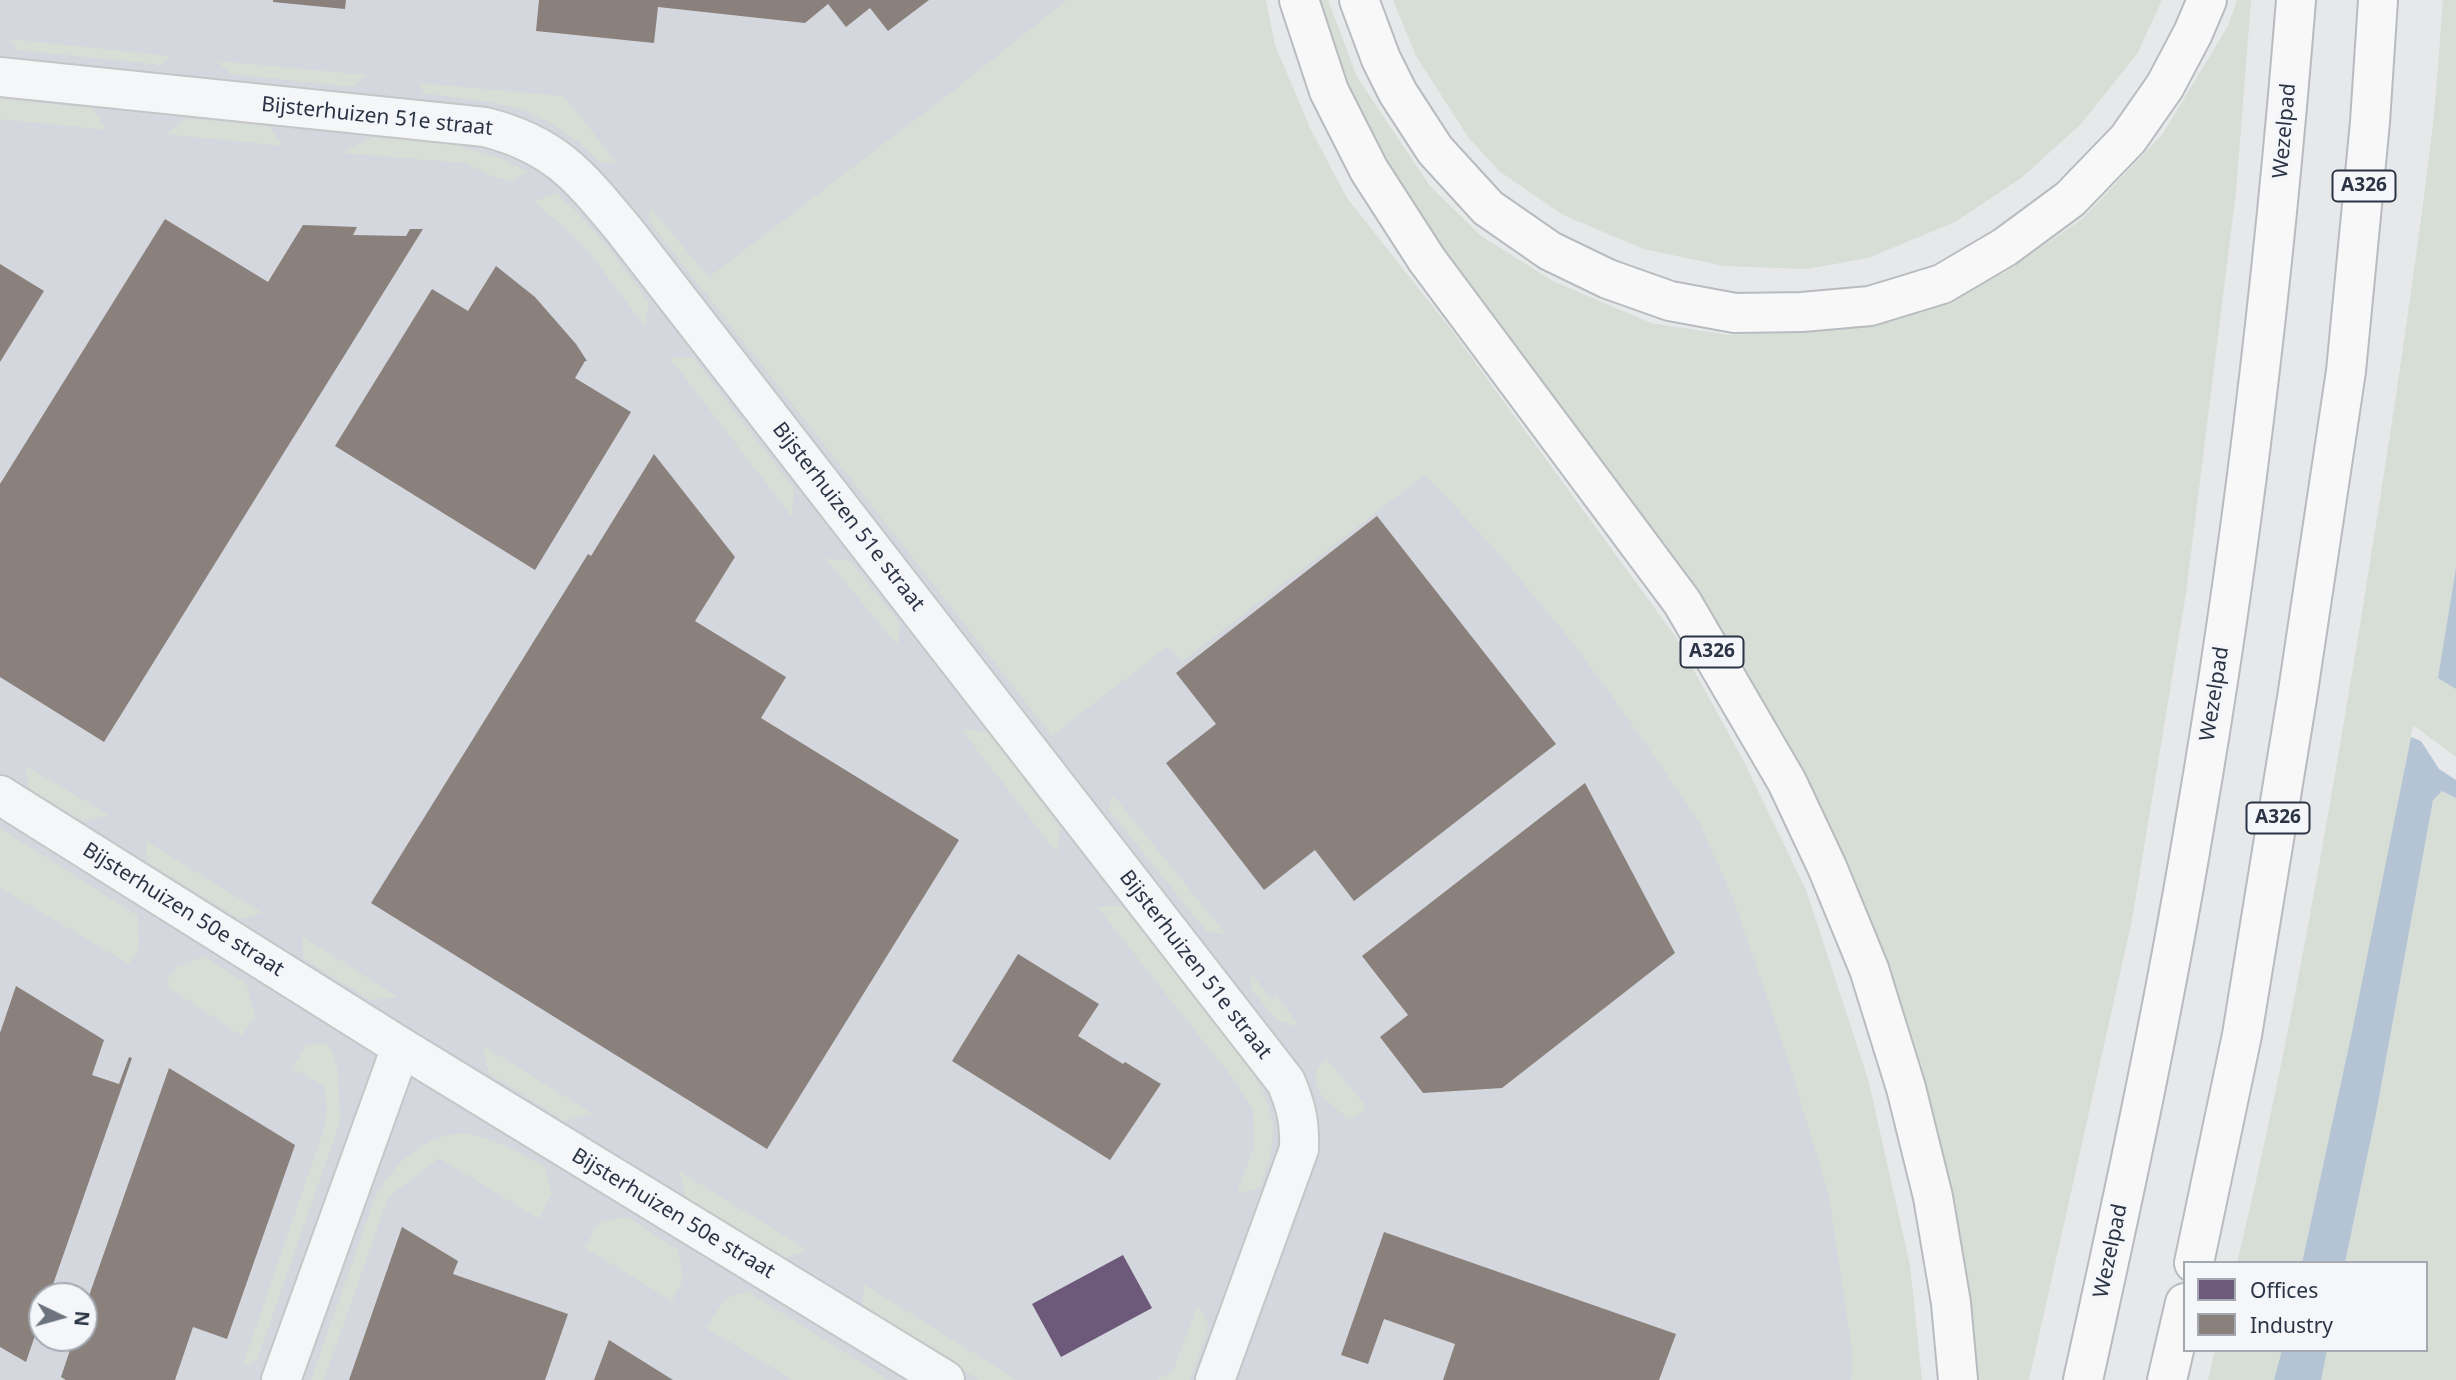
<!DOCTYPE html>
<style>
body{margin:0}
#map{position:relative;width:2456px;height:1380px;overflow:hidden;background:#e6e8ea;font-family:"Noto Sans",sans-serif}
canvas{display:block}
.legend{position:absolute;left:2183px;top:1261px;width:245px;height:91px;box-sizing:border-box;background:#f4f6f9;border:2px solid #a4a8b1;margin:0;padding:9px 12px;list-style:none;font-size:21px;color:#2b3445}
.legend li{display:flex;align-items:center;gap:14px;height:35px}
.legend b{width:35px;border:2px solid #a4a8b1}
.north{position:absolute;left:28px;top:1282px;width:70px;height:70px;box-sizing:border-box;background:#f4f6f9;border:2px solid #a4a8b1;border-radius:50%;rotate:95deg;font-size:19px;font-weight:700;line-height:28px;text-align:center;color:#2b3445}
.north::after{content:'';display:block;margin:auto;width:24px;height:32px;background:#6c737f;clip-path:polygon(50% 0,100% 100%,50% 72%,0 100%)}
</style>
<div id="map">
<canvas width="2456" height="1380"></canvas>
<ul class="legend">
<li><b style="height:19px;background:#6d597a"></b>Offices</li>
<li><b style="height:19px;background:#8a817c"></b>Industry</li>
</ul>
<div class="north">N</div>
</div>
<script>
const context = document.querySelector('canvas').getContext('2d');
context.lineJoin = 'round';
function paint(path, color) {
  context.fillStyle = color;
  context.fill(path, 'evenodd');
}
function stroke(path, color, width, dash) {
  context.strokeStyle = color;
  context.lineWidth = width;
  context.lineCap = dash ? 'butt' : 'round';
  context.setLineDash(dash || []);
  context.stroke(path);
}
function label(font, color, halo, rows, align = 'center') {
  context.font = font + ' "Noto Sans",sans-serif';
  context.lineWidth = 7;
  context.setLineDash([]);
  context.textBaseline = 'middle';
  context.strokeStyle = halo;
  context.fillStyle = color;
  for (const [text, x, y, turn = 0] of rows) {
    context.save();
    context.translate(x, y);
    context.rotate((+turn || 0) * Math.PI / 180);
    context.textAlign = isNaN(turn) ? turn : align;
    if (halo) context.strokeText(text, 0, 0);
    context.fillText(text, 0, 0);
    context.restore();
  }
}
const built = new Path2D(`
 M0,0H1174L1784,939L1891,1380H0ZM42,1296H84V1338H42Z`);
const green = new Path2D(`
 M1067,0H1266L1275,45L1310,128L1347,198L1453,332L1675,636L1742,758L1806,890L1868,1079L1910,1265L1922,1380H1851L1852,1351L1829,1196L1788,1060L1733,898L1699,822L1629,720L1572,642L1493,547L1425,475L1181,662L1168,646L1052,736L648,220L650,207L709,277L950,93Z
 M1315,0H1328L1357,77L1430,186L1481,236L1553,281L1651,323L1729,335L1824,331L1901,317L2004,273L2082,219L2162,135L2228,26L2237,0H2251L2236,192L2186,593L2132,920L2029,1380H1972L1822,833L1344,109Z
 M1393,0H2162L2137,54L2081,124L2021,178L1955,222L1868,258L1807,269L1724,266L1644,249L1563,215L1499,171L1468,137L1416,56Z
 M2443,0H2456V757L2413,725L2363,988L2302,1263H2237C2288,1052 2325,838 2360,625C2386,464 2411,303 2431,141C2437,94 2439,47 2443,0Z
 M10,39L169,56L163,65L17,50Z
 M217,61L367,75L353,87L230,74Z
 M420,83L564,96L617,163H601C542,104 503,103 424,94Z
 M0,99L93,108L107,130L0,119Z
 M186,118L269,126L283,146L166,134Z
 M372,137L456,145L500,158L528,171L511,182L484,173L466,163L340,153Z
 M556,193C593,224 621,263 649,303L645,327L587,250L562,225L533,202Z
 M669,357H693L794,489L792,517Z
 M825,558L850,561L900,623L898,646Z
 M961,729L988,732L1060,827L1057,853Z
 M26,766L109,815L83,821L29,789Z
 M2442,791L2456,798V1380H2320L2326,1350H2426V1263H2345L2376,1114L2433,799Z
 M1113,795L1226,934L1207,932L1108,809Z
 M0,828L138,916L139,947L129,964L0,888Z
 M146,841L263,913L239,919L147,862Z
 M1122,905C1150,940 1177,976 1205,1011C1229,1043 1265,1078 1272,1119C1276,1143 1267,1165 1261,1187L1236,1194L1254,1147L1253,1110L1235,1081L1097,907Z
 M302,937V936L398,997L370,1000L303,958Z
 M204,956L246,983L255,1017L242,1036L165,985L175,968Z
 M1252,974L1272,1000L1277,996L1297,1023L1294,1026L1277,1020L1250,988Z
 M327,1043L334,1055L338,1072L340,1122L257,1360L242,1367L324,1129L327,1110L324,1086L292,1068L306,1045Z
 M482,1045L593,1114L564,1121L489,1073Z
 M1326,1058L1366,1106L1362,1113L1349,1119C1330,1104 1299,1083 1326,1058Z
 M458,1133C491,1135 516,1151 545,1167L552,1193L539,1219L439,1158L388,1198L324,1380H311L374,1200C393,1164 418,1140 458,1133Z
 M679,1171L808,1250L784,1258L685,1196Z
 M627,1217L678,1250L683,1279L672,1301L585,1248L598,1222Z
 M864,1284L1017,1380H979L862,1308Z
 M747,1291L889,1380H793L706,1328L725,1299Z
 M1198,1304L1209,1327L1190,1380H1156L1173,1371Z
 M2215,1350H2282L2274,1380H2208Z`);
const water = new Path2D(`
 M2456,568V689L2438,678Z
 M2411,737L2421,741L2439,769L2456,780V798L2442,791L2433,800L2376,1114L2345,1263H2302L2352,1032Z
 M2282,1350H2327L2321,1380H2274Z`);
const offices = new Path2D(`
 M1123,1255L1152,1308L1061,1357L1032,1304Z`);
const industry = new Path2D(`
 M273,0H346L345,9L273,2Z
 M539,0H929L888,31L870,8L846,27L828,4L805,23L658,7L654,43L536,31Z
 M165,219L268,282L303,225L357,227L353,235L406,236L410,229H423L104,742L0,677V484Z
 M0,264L44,291L0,362Z
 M496,266L535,297L576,344L587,361H585L575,378L631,412L535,570L335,446L432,289L468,311Z
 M654,454L735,557L695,621L786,677L761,718L959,840L767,1149L371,903L588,554L591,556Z
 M1377,516L1556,744L1354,901L1315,850L1264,890L1166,763L1216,724L1176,673Z
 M1585,783L1675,953L1502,1088L1423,1093L1380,1037L1408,1015L1362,956Z
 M1018,954L1099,1004L1078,1036L1123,1064L1125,1062L1161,1084L1110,1160L952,1061Z
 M16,986L104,1040L92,1075L119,1084L129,1057L132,1058L49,1296H42V1315L26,1362L0,1347V1033Z
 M169,1068L295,1145L227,1339L193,1327L175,1380H66L61,1377L74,1338H84V1310Z
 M402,1227L458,1261L453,1274L568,1314L545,1380H349Z
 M1384,1232L1676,1334L1659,1380H1443L1455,1344L1384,1319L1368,1364L1341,1355Z
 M609,1340L673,1380H594Z`);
const street = new Path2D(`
 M0,77L485,127C556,145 580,177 625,231L1286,1082C1296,1106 1300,1122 1299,1149L1215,1380
 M0,795L401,1047L945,1380
 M281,1380L401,1047`);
const highway = new Path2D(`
 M1299,0L1329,91L1369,170L1427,260L1682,602L1787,782L1827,867L1869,969L1906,1088L1933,1197L1951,1303L1958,1380
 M1359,0L1381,59L1398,93L1435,150L1488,208L1550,251L1608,279L1670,301L1735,313L1802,312L1870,306L1942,284L2005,247L2070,199L2128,139L2165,86L2193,33L2207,0
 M2194,1263L2242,1035L2297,698L2346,371L2370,122L2378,0
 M2083,1380C2124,1195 2164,1009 2195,822C2242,550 2274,276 2296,0
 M2167,1380L2185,1303`);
const shields = [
 [2364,186,63],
 [1712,652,63],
 [2278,818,63]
];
const shieldNames = [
 ["A326",2364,186],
 ["A326",1712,652],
 ["A326",2278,818]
];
const streetNames = [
 ["Bijsterhuizen 51e straat",377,117,6],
 ["Wezelpad",2285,131,-85],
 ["Bijsterhuizen 51e straat",848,517,52],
 ["Wezelpad",2215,694,-81],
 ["Bijsterhuizen 50e straat",183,910,32],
 ["Bijsterhuizen 51e straat",1195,965,52],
 ["Bijsterhuizen 50e straat",673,1214,31],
 ["Wezelpad",2111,1251,-78]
];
paint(built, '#d4d7dd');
paint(green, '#d6ded6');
paint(water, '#b4c4d5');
paint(offices, '#6d597a');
paint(industry, '#8a817c');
stroke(street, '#c4c6c8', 42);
stroke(highway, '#b8bbbf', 42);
stroke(street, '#f5f6f7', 38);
stroke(highway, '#f8f8f8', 38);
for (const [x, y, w] of shields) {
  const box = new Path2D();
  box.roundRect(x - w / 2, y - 15.5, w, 31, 5);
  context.fillStyle = '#f4f6f9';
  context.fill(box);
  stroke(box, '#2b3445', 2);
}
label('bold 19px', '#2b3445', null, shieldNames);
label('21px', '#2b3445', '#f4f6f9', streetNames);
</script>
